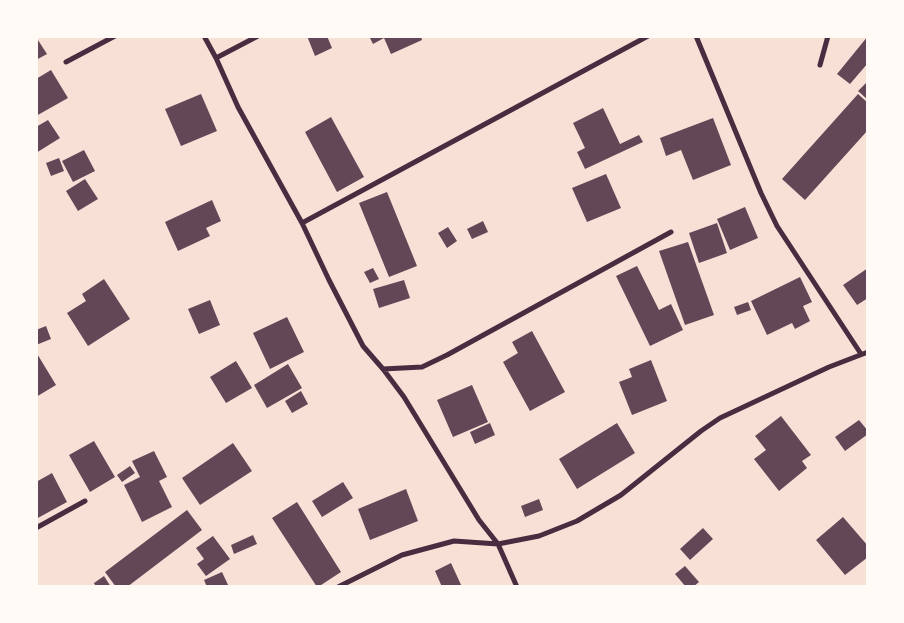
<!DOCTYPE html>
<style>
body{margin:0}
#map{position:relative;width:904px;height:623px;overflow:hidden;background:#f7e1d7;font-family:"PT Sans",sans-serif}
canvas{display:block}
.frame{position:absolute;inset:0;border:38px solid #fffaf5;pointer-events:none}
</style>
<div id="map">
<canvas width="904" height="623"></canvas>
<div class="frame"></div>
</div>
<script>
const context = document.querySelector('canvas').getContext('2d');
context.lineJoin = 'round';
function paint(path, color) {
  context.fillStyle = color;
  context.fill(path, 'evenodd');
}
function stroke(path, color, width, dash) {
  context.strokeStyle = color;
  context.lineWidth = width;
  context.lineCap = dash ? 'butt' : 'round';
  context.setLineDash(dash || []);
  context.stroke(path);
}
const building = new Path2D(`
 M307,36H327L332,48L315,56Z
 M369,36H421L422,40L391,54L384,38L373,44Z
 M868,36V63L850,84L837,74Z
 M36,37L47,54L36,60Z
 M51,70L68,98L36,116V79Z
 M868,81V100L858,91Z
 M201,94L217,131L181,146L165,109Z
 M858,94L868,103V130L805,200L782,179Z
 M603,108L620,144L639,135L643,142L585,169L577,152L585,148L573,123Z
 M331,117L364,177L337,192L305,132Z
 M713,118L731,165L693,180L681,150L666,156L660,138Z
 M48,120L60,138L36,153V127Z
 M84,150L95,171L73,182L62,161Z
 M59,158L64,171L51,176L46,163Z
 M606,174L621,208L587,222L572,188Z
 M85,179L98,199L78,211L66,191Z
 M387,192L417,266L389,277L359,203Z
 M212,200L221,221L206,228L210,236L178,251L165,222Z
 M745,207L758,238L730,250L717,219Z
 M483,221L488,232L472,239L467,229Z
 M717,223L727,253L699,263L689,233Z
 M448,227L457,241L447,248L438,233Z
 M688,242L714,315L685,325L659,251Z
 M637,266L659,310L671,304L683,330L650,346L616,276Z
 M373,268L379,279L370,283L364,272Z
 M868,268V298L857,305L843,285Z
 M800,277L812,302L803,306L810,321L795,329L792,323L767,335L751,301Z
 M104,279L130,319L88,346L67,313L86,301L82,294Z
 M404,280L410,298L379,308L373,289Z
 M210,300L220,325L199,334L188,309Z
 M748,302L751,310L737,315L734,307Z
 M287,317L304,352L270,369L253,333Z
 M46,326L51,339L36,345V330Z
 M532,331L565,392L530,411L503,362L518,353L512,342Z
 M36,352L56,385L36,397Z
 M651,360L667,401L632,415L619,382L632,377L629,369Z
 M236,361L252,388L226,403L210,377Z
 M288,364L302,388L267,408L254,385Z
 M472,385L488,422L453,437L437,400Z
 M301,391L308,404L292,413L285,401Z
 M781,416L811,455L802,461L807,468L779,491L754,459L766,450L755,436Z
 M859,420L868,431V434L845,451L835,437Z
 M490,423L495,435L475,444L470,432Z
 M617,423L635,453L577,489L559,459Z
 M94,441L115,477L90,492L69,455Z
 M233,443L252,471L200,505L182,478Z
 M154,451L167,477L159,481L172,507L142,522L124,485L140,477L132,461Z
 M130,466L135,473L122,482L117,475Z
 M52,473L67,502L36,519V482Z
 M343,482L353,498L322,517L312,501Z
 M406,489L418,521L370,540L358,509Z
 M539,499L543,510L525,517L521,506Z
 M297,502L341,572L318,587H317L272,518Z
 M187,510L202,530L127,587H116L105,572Z
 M843,517L868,546V557L845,575L816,540Z
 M703,528L713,539L690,560L680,549Z
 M253,535L257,544L234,554L231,545Z
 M213,536L230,559L206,576L197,564L204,559L196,548Z
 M451,563L462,587H442L435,571Z
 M685,566L699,582L693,587H686L675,574Z
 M222,572L229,587H207L204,580Z
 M104,576L111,587H96L94,583Z`);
const minor = new Path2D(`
 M204,36L216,58L238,107L302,223L329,280L363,346L383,369L404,397L479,520L498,544L517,587
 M696,36L761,193L777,226L861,354
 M216,58L258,36
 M66,62L115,36
 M820,65L828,36
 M302,223L648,36
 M383,369L422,367L447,355L671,232
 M36,528L85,501
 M338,587L402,555L454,541L498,544L539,536L577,521L621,495L701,431L720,418L829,367L868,352`);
paint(building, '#644757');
stroke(minor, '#4a2c40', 5);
</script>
